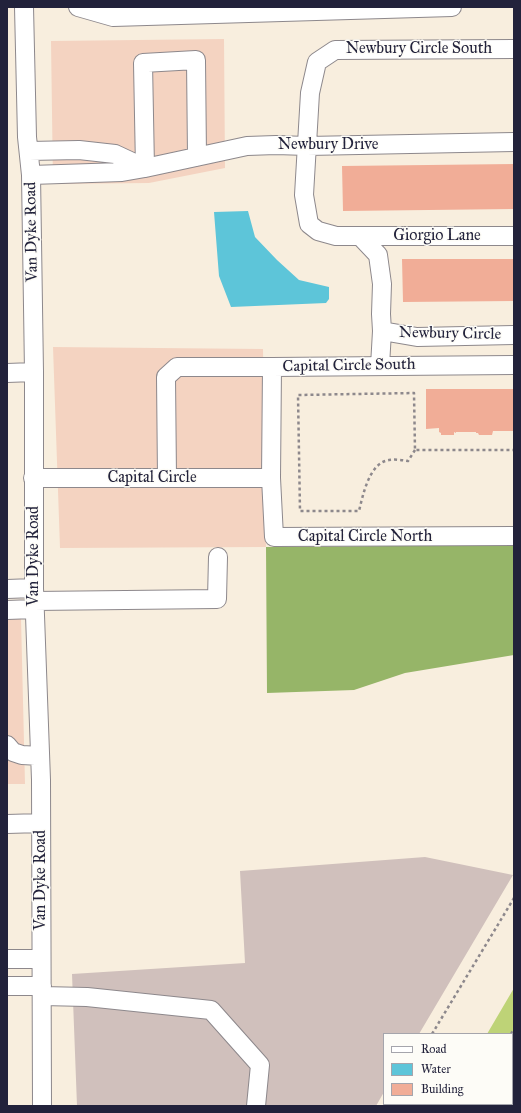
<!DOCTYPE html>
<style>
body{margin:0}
#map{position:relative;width:521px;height:1113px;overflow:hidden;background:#f8eede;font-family:"IM FELL Great Primer",serif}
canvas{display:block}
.frame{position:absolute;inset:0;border:8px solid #22223b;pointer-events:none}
.legend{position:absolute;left:383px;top:1033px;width:130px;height:72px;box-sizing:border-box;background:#fdfcf7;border:1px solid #a5a5ac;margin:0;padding:5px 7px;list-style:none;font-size:12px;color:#22223b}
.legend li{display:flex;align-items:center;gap:8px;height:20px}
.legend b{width:20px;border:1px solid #a5a5ac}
</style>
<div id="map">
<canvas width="521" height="1113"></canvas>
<div class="frame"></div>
<ul class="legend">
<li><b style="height:5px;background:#fff"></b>Road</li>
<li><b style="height:11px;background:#5dc5d9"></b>Water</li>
<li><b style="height:11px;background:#f1ad97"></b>Building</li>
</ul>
</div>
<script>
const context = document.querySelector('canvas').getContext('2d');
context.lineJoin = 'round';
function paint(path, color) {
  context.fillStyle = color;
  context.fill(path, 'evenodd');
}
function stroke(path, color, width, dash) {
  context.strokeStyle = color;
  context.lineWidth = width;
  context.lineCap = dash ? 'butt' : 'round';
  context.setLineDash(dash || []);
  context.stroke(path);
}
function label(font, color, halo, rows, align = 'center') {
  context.font = font + ' "IM FELL Great Primer",serif';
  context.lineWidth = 3;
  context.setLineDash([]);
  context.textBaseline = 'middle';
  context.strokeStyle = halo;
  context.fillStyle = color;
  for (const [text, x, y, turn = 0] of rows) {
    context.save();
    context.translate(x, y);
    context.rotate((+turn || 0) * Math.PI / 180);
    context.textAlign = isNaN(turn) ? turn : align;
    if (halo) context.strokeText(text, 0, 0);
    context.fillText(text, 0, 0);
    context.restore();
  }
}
const built = new Path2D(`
 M224,39L225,168L149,183L53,184L51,41Z
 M53,347L263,349L266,547L60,548Z
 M21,618L25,784H7V619Z`);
const industrial = new Path2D(`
 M425,857L513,875L419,1034H384V1092L376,1106H77L72,974L245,963L240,871Z`);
const green = new Path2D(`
 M514,988V1106H445L447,1104H512V1034H487Z`);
const forest = new Path2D(`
 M514,545V655L405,673L354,690L267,693L266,547Z`);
const water = new Path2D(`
 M248,211L255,237L277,260L299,280L329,287V299L326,303L231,307L219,276L214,212Z`);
const building = new Path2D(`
 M514,164V209L343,211L342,166Z
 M402,259H514V301L403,302Z
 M426,389H514V431H493L492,435H479L478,433H476V432H456V433L454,432V435H441V433L439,432V428L426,429Z`);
const path = new Path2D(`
 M415,450L408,461C402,460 395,459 389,460C369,463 363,495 359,511H300L298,395L414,393L415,450H514
 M432,1034L514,898
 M511,1034L514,1029
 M389,1106L390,1104
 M466,1106L467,1104`);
const minor = new Path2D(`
 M24,7L27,137L31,175L34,372V588L41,780L42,1106
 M78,7L113,17L452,7
 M514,49L335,50L317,62L310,93L304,195L309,224L318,231L336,236H360L378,255L382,284L381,314L382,331L417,337L514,335
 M29,151L79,150L115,154L145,168L122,172L31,175
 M197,157L196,60L143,63L145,168L247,146L276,145L307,146L514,142
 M360,236H514
 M514,365L272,367L271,478L274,537L514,536
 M380,366L382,331
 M7,373L34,372
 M33,478H271
 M167,478L166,377L177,367H272
 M7,589L34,588
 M34,601L217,599L218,557
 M7,610L34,609
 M7,745L13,752L22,755L40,756
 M7,824L41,823
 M7,959H41
 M7,986H42
 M42,996L87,997L211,1010L260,1065L256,1106`);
const streetNames = [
 ["Newbury Circle South",419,49],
 ["Newbury Drive",328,145],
 ["Van Dyke Road",32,232,-91],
 ["Giorgio Lane",437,236],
 ["Newbury Circle",450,334,1],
 ["Capital Circle South",349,366,-1],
 ["Capital Circle",152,478],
 ["Capital Circle North",365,537],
 ["Van Dyke Road",34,556,-90],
 ["Van Dyke Road",41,880,-90]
];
paint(built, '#f4d3c1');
paint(industrial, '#d0c0bc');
paint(green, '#bed377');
paint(forest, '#96b568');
paint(water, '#5dc5d9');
paint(building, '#f1ad97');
stroke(minor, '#8d888c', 20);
stroke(path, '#8d888c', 2.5, [3, 3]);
stroke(minor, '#fff', 18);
label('16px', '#22223b', '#fdfcf7', streetNames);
</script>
